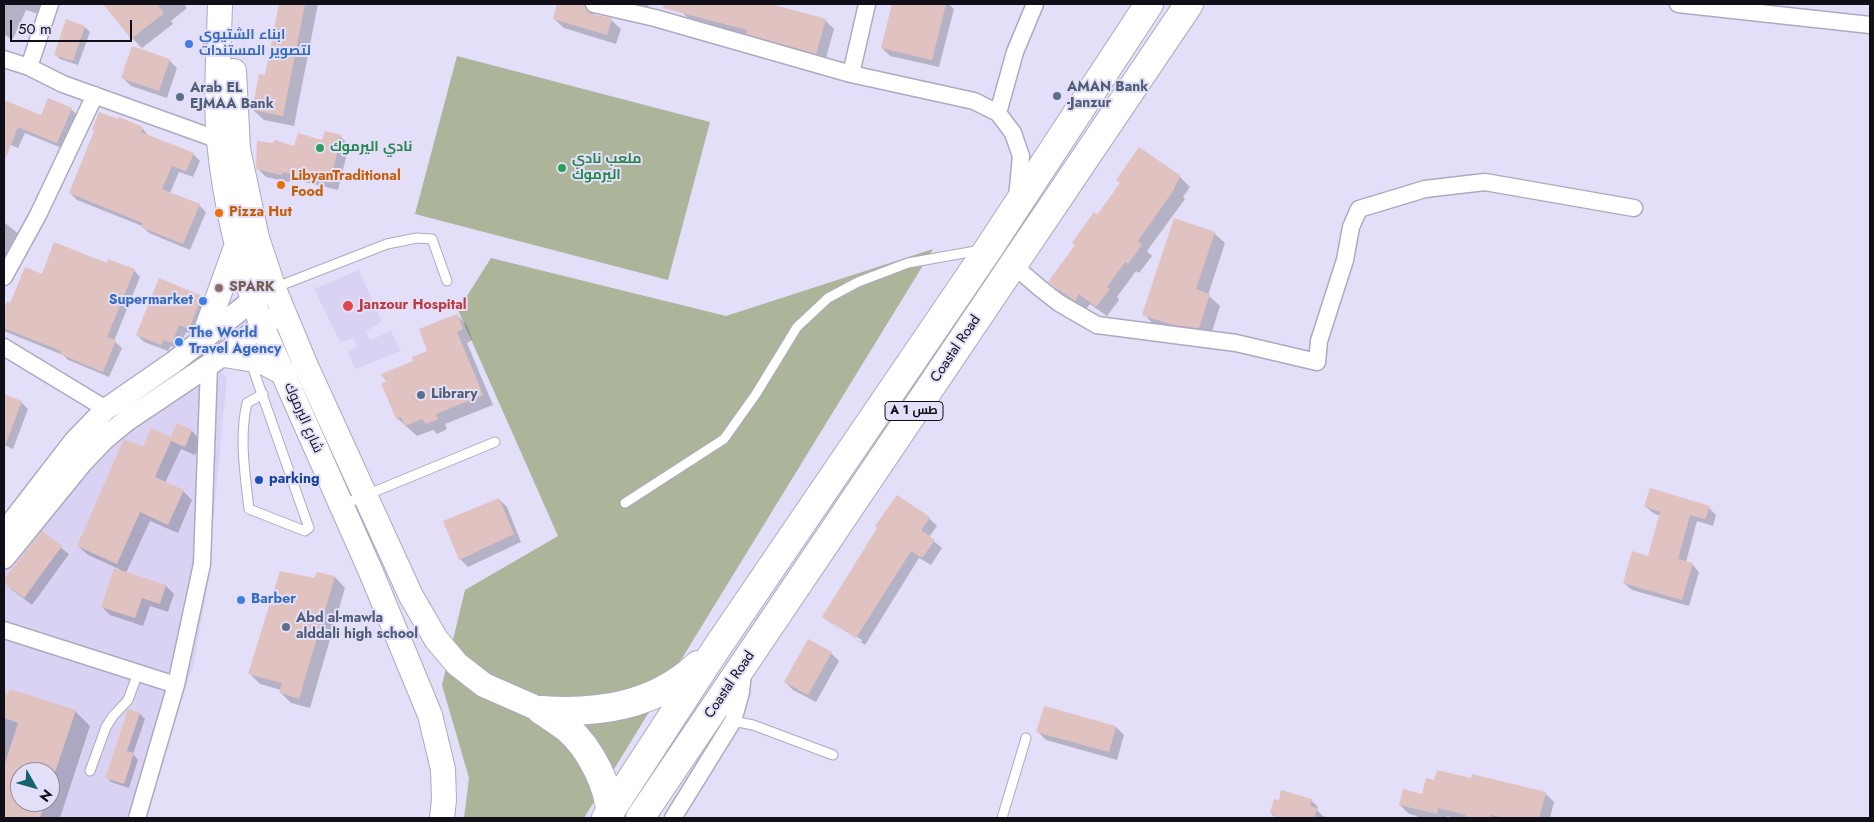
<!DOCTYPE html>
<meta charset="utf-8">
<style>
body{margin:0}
#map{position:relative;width:1874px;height:822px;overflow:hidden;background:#e4dff8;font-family:Jost,sans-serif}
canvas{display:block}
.frame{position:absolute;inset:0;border:5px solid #100e16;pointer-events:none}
.north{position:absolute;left:10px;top:762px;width:50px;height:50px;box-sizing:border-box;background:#e4dff8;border:1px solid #8f8b9e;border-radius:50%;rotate:128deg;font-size:14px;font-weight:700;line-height:20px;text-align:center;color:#100e16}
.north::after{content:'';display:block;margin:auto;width:18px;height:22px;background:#14636a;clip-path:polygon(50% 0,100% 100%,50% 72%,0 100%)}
.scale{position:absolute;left:10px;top:20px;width:122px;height:22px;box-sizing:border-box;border:2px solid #100e16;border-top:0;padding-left:6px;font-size:15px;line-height:18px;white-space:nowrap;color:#100e16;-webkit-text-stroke:4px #e4dff8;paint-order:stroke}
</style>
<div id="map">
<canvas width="1874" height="822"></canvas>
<div class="frame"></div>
<div class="north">N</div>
<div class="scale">50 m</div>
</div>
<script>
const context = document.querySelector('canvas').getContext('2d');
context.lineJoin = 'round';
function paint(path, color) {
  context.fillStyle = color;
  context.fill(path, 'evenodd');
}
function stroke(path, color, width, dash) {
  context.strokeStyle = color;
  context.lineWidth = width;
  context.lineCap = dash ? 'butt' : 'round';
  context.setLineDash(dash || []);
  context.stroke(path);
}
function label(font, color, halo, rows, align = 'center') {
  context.font = font + ' Jost,Cairo,sans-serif';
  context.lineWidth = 4;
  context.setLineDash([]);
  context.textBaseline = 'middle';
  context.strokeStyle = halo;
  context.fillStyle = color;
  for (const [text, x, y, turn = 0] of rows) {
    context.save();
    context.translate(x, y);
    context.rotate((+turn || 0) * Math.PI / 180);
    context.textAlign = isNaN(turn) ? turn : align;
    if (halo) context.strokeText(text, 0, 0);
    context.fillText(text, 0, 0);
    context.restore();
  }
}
const built = new Path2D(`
 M359,270L382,322L366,331L370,340L391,331L401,351L355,369L348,352L357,347L353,338L340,342L314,289Z
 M217,369L227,377L207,589L193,668L135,818H4V569L114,436ZM20,772H50V802H20Z`);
const green = new Path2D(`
 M457,56L710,122L668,280L415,214Z
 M933,249L584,818H464L469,778L442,685L465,590L558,536L458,310L491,258L726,316Z`);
const shadow = new Path2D(`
 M4,4H46L42,15L26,10L13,39L4,35Z
 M105,4H184L187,8L171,21L173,24L142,48L132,38Z
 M280,4H318L294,126L264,120L253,110L266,77Z
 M559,4H600L595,7L594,15L611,20L621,29L616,44L564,28L554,19Z
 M609,4H649L647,12Z
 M684,4H767L825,20L834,29L825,62L757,42L751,37L691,21L682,12Z
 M893,4H949L954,9L939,67L890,56L882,48Z
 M85,27L90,32L78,65L60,59L55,54Z
 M169,60L177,68L167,98L131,86L123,78Z
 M4,101L42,117L71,109L77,115L64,149L25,133L18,148L4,142Z
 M142,128L149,136L193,154L200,161L193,177L179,172L170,193L199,205L206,212L190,250L149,233L142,226L77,200L70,193Z
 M326,133L341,137L349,145L338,190L293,179L289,182L266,177L258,169L322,141Z
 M1180,177L1190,187L1183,197L1185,199L1147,251L1152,256L1139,273L1136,271L1117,297L1119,300L1107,316L1090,304L1085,310L1060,292L1050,282L1098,216Z
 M4,222L21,236L4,260Z
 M1214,233L1225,243L1208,295L1220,306L1210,338L1154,325L1144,314Z
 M107,265L134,270L140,277L114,341L122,348L109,377L68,360L63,355L4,331V313L8,303L11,305L42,275Z
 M160,280L202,297L209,304L196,336L186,332L179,349L171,346L168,351L144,342L137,335Z
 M457,315L467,326L472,340L467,343L493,405L445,424L447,429L437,434L433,430L417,436L397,418L387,383L429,352Z
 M4,395L21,402L28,409L13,449L4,445Z
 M178,425L192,431L201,441L195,455L181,449L165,483L183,491L192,500L178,533L150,521L126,573L166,586L174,594L168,612L150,606L143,626L110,615L102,607L121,570L88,555L78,546L143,448L172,438Z
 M499,499L507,507L521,542L468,567L460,559Z
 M1645,506L1709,508L1716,515L1713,526L1697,521L1686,562L1692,564L1699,572L1689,606L1632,590L1624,583L1648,557L1660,516L1653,513Z
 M929,518L937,526L929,537L942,548L931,565L919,558L865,645L832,625L824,617ZM831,621L862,640L861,643L831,624Z
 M42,533L69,554L32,605L11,589L4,581Z
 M318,574L335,577L345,588L310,708L291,703L280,692L281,690L260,684L250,674Z
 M831,653L839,661L816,702L793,690L785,682Z
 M4,694L75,711L90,726L60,818H4ZM20,772H50V802H20Z
 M129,711L140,714L145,719L133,754L138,760L129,788L111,782L106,777Z
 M1116,727L1124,735L1117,760L1046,740L1038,732Z
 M1472,779L1545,793L1554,802L1550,818H1455L1447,816V818H1416L1417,816L1409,814L1400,805L1423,795L1435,781Z
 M1311,800L1318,807L1317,810L1323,816L1330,818H1275L1271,813L1279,802Z`);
const building = new Path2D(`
 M103,4H157L164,13L131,39Z
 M279,4H305L283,116L252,110L259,74L265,75Z
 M557,4H584L587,11L591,14L612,18L607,35L553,19Z
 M664,4H771L826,19L816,54L746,34L747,30L663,8Z
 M892,4H946L932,60L881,48Z
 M66,19L85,26L73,61L54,55Z
 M132,46L170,59L159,91L121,78Z
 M48,98L72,108L57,143L18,127L4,162V100L41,115Z
 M99,112L118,119L119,117L143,127L141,132L194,153L186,171L172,166L162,189L200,204L183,244L141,227L143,223L69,193L94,131L92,130Z
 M325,131L341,135L330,183L284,172L281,175L256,169L257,141L272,143L275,140L294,146L298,133L322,140Z
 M1139,147L1181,176L1174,187L1175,188L1138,241L1142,245L1128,264L1125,262L1107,287L1110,289L1096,307L1079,294L1075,301L1048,282L1075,245L1072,243L1094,212L1097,215L1120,183L1116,180Z
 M1174,218L1215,232L1196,289L1210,294L1199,328L1173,325L1142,315Z
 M54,242L107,263L108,259L135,269L107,337L116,340L103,372L60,354L61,351L4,328V309L7,301L10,303L25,267L42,274Z
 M159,278L202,296L189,329L179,325L172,343L164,340L161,345L136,335Z
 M457,314L463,329L457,332L483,395L436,414L438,419L426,424L422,419L405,426L401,417L396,419L381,383L386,382L381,374L413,361L412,357L427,351L419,329Z
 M4,394L22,401L5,445H4Z
 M177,423L192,430L185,447L171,441L155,477L184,490L168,525L140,512L117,564L77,546L124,439L143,446L151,428L171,437Z
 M1650,488L1710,506L1705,519L1690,515L1678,559L1693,563L1682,600L1623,583L1632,551L1648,556L1660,512L1644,506Z
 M897,495L930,517L921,530L935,540L922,558L911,551L856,638L822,617L877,528L875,526Z
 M499,498L514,534L459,560L443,521Z
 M42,531L62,546L24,598L4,583V579Z
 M114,568L166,585L160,604L142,598L135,618L101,607Z
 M280,571L314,578L317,572L335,576L299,699L279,692L282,683L248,674Z
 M808,639L832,652L808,695L784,682Z
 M10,689L76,710L55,772H20V802H45L40,818H4V766L18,723L4,718V692L8,694Z
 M1044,706L1116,726L1109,752L1036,732Z
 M128,709L140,713L127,751L134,753L124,784L105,778Z
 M1437,770L1471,778L1472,774L1546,792L1539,818H1505L1491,815L1490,818H1465L1466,815L1438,808L1437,814L1399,805L1403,789L1422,794L1426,778L1434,780Z
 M1281,790L1312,799L1310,806L1317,808L1314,818H1273L1275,814L1270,813L1274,799L1279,800Z`);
const service = new Path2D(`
 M274,288L387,244L417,238L432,239L447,281
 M251,363L309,528L305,531L249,509C245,474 239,437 247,403L263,394
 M625,503L724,439L756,394L797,327L828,298L858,282L908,263L981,250
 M342,505L495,442
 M733,721L753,725L833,755
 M90,771L106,727L113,716L128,700L138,673
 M1002,818L1026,738`);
const minor = new Path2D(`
 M594,4L655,18L851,74L974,101L998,113L1013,133L1021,156L1017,198
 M1678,4L1870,25
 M4,59L29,67L63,84L219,140
 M29,67L50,4
 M851,74L867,4
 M998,113L1015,52L1035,4
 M1013,265L1041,289L1059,303L1097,325L1236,343L1317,362L1319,341L1345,260L1351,227L1359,209L1425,189L1485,182L1634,208
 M4,277L38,215L95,95
 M4,347L106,409
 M4,630L176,685
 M137,818L176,685L202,564L209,365
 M673,818L733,721L741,692L743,672`);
const tertiary = new Path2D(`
 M4,533L75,441L106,409L174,362L253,300L267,292
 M4,558L82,462L104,439L127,420L209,365L262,326L284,312`);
const secondary = new Path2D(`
 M220,4C219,48 215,97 219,141C225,204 240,266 262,326L371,572L430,715L443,769L444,800L442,818
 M234,71L238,149L257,238L274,289L306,366L411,596L436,639L457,664L484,685L541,710
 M203,339L237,244
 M224,355L261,361L284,373`);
const trunk = new Path2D(`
 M541,710C598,714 655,706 698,665
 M541,710C550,716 559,722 567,728C590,748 611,788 610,818
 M606,818L716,649L989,248L1149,4
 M640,818L1189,4`);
const markers = [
 [189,44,5,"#3f7fe0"],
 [1057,96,5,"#5c6f8a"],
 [180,97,5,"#5c6f8a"],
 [320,148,5,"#2e9e5b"],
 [562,168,5,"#2e9e5b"],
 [281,185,5,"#e8710a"],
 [219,213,5,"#e8710a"],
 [219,288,5,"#8d6e63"],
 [203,301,5,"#3f7fe0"],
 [348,306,6,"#e0444e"],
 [179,342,5,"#3f7fe0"],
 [421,395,5,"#5c6f8a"],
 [259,480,5,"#1a4fb4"],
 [241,600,5,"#3f7fe0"],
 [286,627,5,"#5c6f8a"]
];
const shields = [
 [914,411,58]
];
const shieldNames = [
 ["A 1 طس",914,411]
];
const shopNames = [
 ["ابناء الشتيوي",199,36],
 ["لتصوير المستندات",199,52],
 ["Supermarket",193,301,"right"],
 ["The World",189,334],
 ["Travel Agency",189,350],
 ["Barber",251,600]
];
const serviceNames = [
 ["AMAN Bank",1067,88],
 ["-Janzur",1067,104],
 ["Arab EL",190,89],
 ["EJMAA Bank",190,105],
 ["Library",431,395],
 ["Abd al-mawla",296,619],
 ["alddali high school",296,635]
];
const leisureNames = [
 ["نادي اليرموك",330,148],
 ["ملعب نادي",572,160],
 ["اليرموك",572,176]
];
const foodNames = [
 ["LibyanTraditional",291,177],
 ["Food",291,193],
 ["Pizza Hut",229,213]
];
const educationNames = [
 ["SPARK",229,288]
];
const healthNames = [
 ["Janzour Hospital",359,306]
];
const streetNames = [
 ["Coastal Road",956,349,-56],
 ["شارع اليرموك",303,418,66],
 ["Coastal Road",730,685,-56]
];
const transitNames = [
 ["parking",269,480]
];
paint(built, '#d9d2f3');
paint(green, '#acb49a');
paint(shadow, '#0003');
paint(building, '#e0c2c0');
stroke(service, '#aea9c2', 11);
stroke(minor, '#aea9c2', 19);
stroke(tertiary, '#aea9c2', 24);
stroke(secondary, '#aea9c2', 26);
stroke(trunk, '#aea9c2', 30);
stroke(service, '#fff', 9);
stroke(minor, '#fff', 16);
stroke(tertiary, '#fff', 21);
stroke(secondary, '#fff', 24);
stroke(trunk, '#fff', 28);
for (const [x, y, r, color] of markers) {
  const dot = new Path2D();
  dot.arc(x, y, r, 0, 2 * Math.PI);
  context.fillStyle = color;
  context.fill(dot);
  stroke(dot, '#e4dff8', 2);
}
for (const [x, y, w] of shields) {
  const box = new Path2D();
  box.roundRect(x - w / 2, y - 9.5, w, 19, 4);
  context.fillStyle = '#e4dff8';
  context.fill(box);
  stroke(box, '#100e16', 1);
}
label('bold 12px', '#100e16', null, shieldNames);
label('bold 14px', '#366cbe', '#e4dff8', shopNames, 'left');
label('bold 14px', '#4e5e75', '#e4dff8', serviceNames, 'left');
label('bold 14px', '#27864d', '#e4dff8', leisureNames, 'left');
label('bold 14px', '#c56008', '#e4dff8', foodNames, 'left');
label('bold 14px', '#785e54', '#e4dff8', educationNames, 'left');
label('bold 14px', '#be3a42', '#e4dff8', healthNames, 'left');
label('14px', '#100e16', '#e4dff8', streetNames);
label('bold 14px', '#164399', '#e4dff8', transitNames, 'left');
</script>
